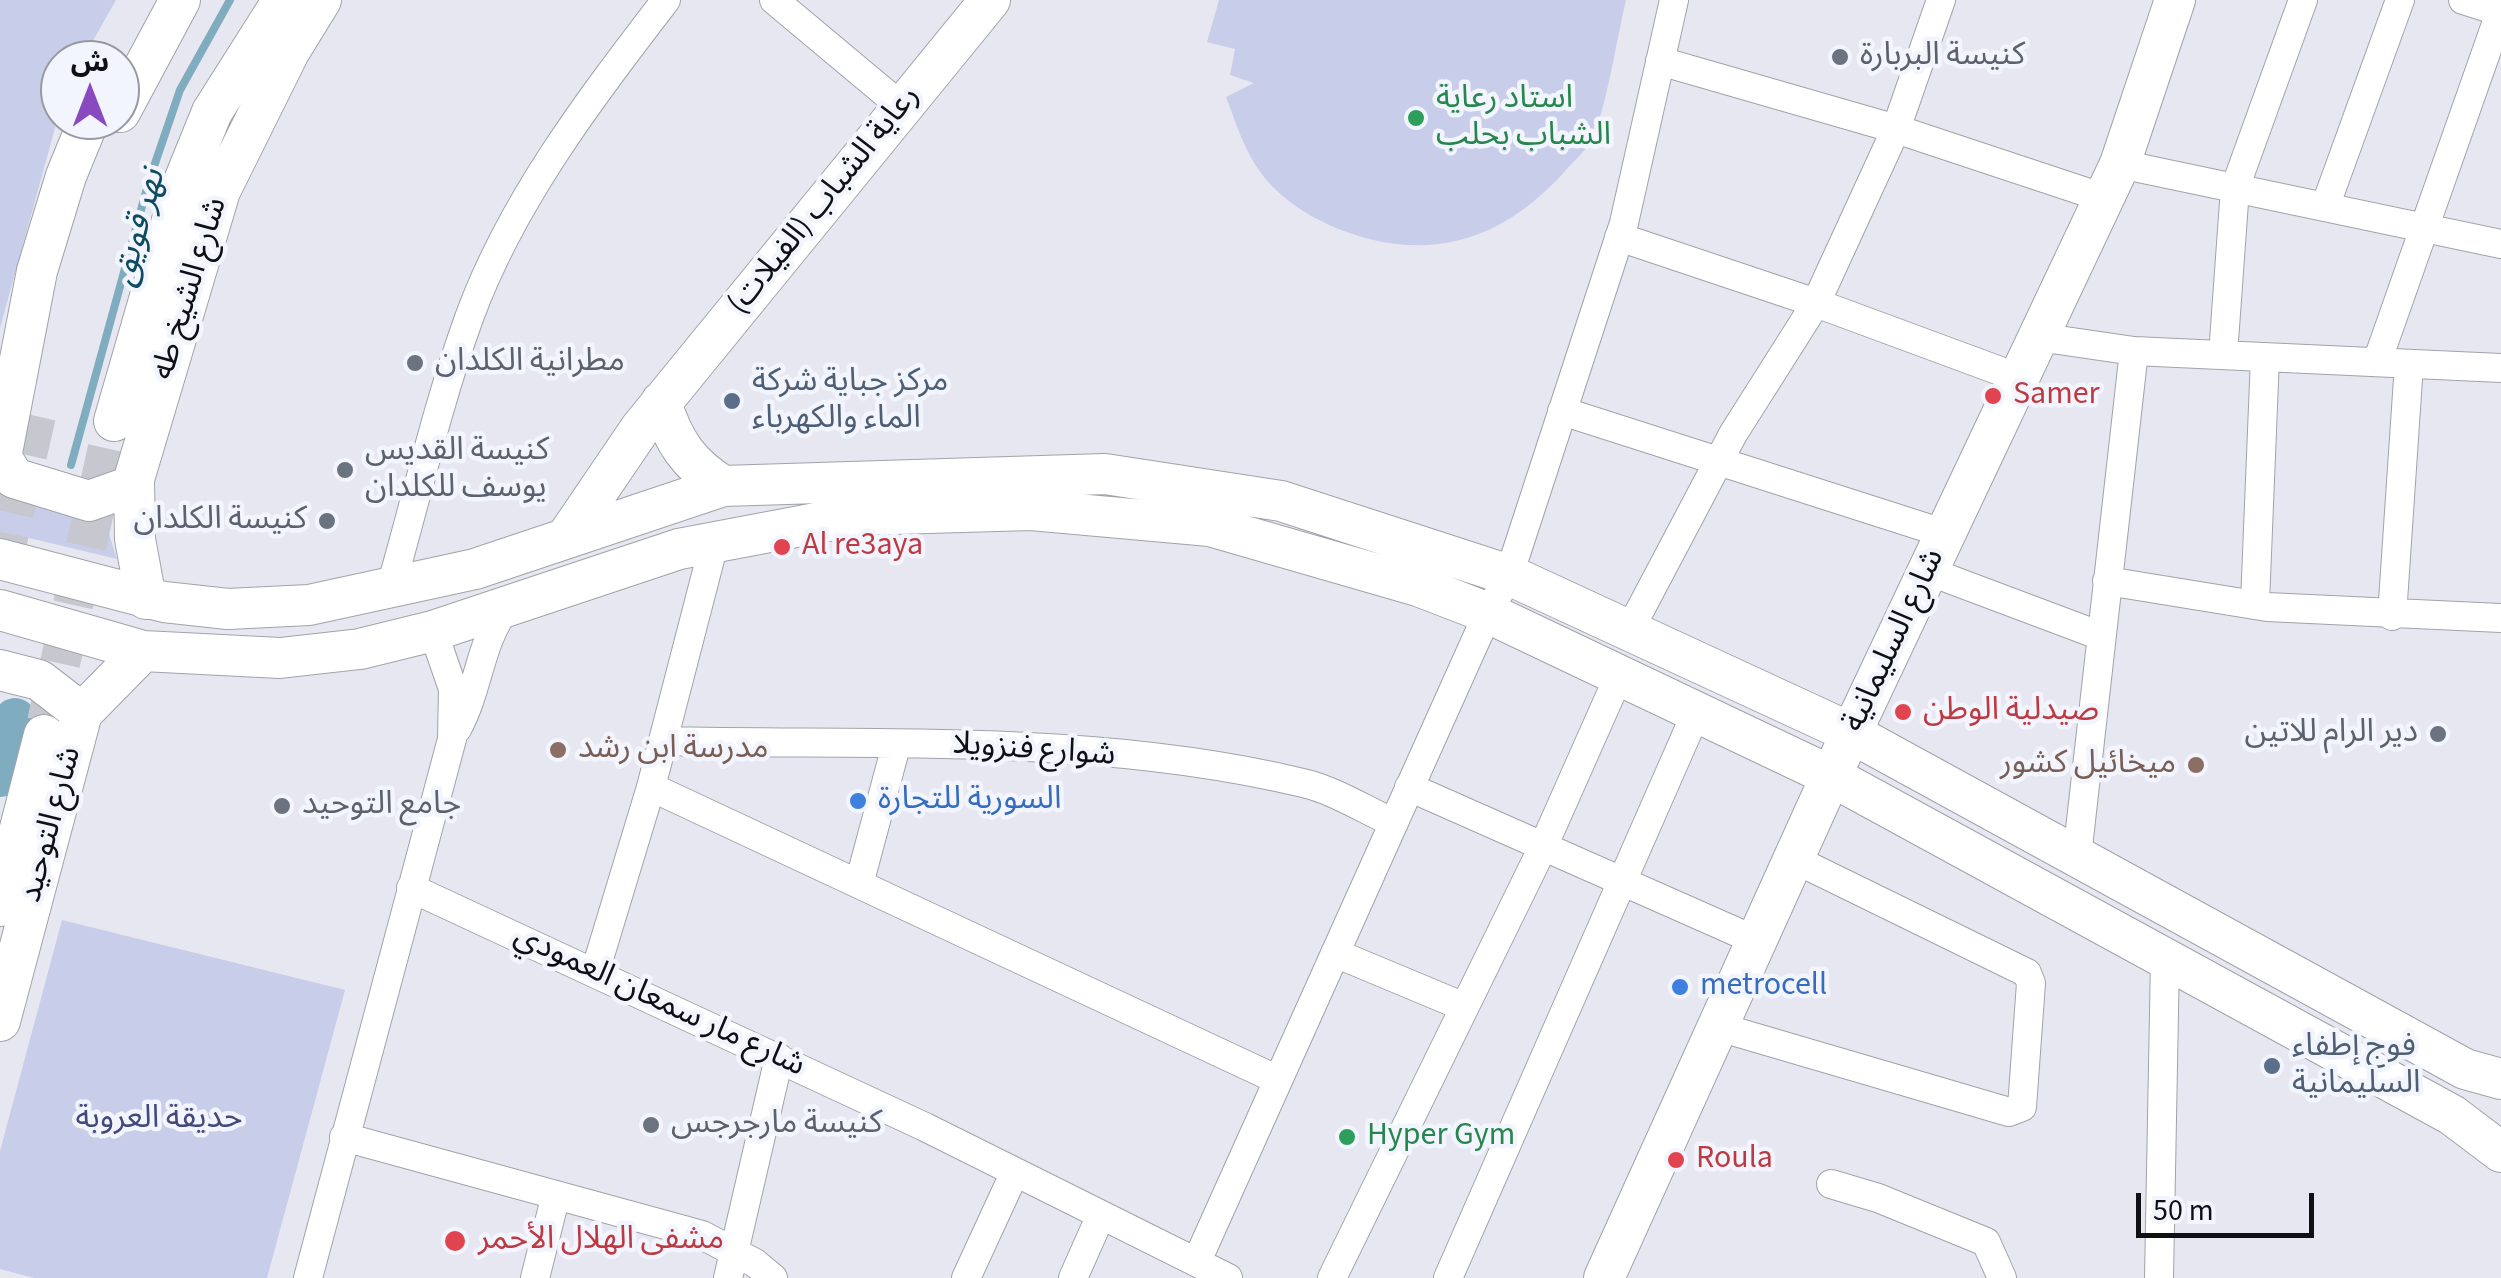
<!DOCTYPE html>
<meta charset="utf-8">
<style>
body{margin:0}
#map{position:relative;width:2501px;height:1278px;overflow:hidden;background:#e6e7f0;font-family:"Source Sans 3","Noto Sans Arabic",sans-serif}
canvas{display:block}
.north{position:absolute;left:40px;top:40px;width:100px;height:100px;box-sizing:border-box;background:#f3f5fe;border:2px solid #9899a0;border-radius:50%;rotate:0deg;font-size:28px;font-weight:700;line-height:40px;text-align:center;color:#0f1013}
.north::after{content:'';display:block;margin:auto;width:35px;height:45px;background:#8a4abf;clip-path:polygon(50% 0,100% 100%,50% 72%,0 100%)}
.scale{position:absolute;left:2136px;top:1193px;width:178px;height:45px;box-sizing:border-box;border:5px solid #0f1013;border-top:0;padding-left:12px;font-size:30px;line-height:35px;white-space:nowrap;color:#0f1013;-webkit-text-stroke:8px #f3f5fe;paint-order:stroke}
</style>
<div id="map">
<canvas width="2501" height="1278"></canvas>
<div class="north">ش</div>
<div class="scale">50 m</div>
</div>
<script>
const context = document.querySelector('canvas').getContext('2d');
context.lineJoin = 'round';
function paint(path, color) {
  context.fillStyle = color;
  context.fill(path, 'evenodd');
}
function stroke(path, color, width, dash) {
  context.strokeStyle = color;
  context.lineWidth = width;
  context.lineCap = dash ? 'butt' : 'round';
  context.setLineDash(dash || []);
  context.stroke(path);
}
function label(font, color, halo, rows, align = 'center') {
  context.font = font + ' "Source Sans 3","Noto Sans Arabic",sans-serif';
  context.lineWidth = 9;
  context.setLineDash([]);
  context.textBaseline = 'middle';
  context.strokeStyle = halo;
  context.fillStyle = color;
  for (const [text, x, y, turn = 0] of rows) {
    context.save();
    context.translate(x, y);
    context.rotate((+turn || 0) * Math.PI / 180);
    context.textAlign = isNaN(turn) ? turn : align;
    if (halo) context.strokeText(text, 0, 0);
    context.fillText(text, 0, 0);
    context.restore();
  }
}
const green = new Path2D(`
 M0,0H116L82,60H60V110L0,328Z
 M1219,0H1626C1618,32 1605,117 1591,141C1585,151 1574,161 1566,170C1504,240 1430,264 1341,230C1311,218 1281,200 1261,173C1244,150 1236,123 1226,97L1254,83L1230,75L1235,49L1207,42Z
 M9,491L81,517L104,518L117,559L0,531V499Z
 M62,920L345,990L267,1278H34L0,1269V1151Z`);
const stream = new Path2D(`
 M71,465L149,181L180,90L230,0`);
const river = new Path2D(`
 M0,776L15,719`);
const secondaryTunnel = new Path2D(`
 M0,572L38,407
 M47,722L114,421`);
const minor = new Path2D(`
 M774,0L902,107
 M2463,0L2501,12
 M1660,61L1896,129L2104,198
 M2120,164L2501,244
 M2325,207L2400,0
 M1619,237L1816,303L2019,378
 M2038,337L2134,351L2501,368
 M2223,355L2235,188L2303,0
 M2377,362L2501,10
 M1562,411L1946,534
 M1928,571L2101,636
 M2107,581L2267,607L2501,618
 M390,590C416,500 437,406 469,318C512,200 591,98 666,0
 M2255,603L2265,357
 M2392,616L2409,364
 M1629,631L1733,434L1816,303L1896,129L1941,0
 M457,729C479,690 479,642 507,607
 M663,741C875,746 1095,733 1303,783C1334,790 1365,810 1394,823
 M651,787L1278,1080
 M1409,787L1757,941
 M2077,856L2134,351
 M859,884L896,746
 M411,888L925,1127L1228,1278
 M1335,953L1462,1006
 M595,972L651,787L715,540
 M1719,1027L2009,1112L2022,1107L2031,983L2027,973L1794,859
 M344,1137L702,1235L755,1263L773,1278
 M1831,1184L1878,1198L1986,1242L2002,1278
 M1197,1261L1488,613L1509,575L1624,223L1674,0
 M308,1278L452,739L453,689L433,631
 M535,1278L556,1195
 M728,1278L779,1058
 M966,1278L1014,1174
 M1073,1278L1101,1215
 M1332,1278L1543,847L1618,678
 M1448,1278L1696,713
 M2159,1278L2165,959`);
const secondary = new Path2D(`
 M120,112L180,0
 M661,402C673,441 688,464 723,486
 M114,421L182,186L212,112L283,0
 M3,460L14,478L89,501L134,485
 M0,463L37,271L66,176L89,120
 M566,538L640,429L990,0
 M0,559L164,602L228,609L309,605L475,569L723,486L1105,474L1281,501L1509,575L1851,733L2465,1069L2501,1079
 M146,599L135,539L134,479L220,191L289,52L321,0
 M0,610L143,651L280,658L360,649L433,631L679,549L859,515L1031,510L1210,526L1418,586L1488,613L1831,776L2452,1115L2501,1152
 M0,670L39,680L82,713
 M0,906L44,735
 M0,1021L82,713L143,651
 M1604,1278L1831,776L2120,164L2175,0`);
const markers = [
 [1840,57,10,"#6b7280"],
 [1416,118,10,"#2e9e5b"],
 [415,363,10,"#6b7280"],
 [1993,396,10,"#e0444e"],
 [732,401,10,"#5c6f8a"],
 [345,470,10,"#6b7280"],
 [327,521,10,"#6b7280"],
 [782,547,10,"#e0444e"],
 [1903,712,10,"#e0444e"],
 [2438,734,10,"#6b7280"],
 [558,750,10,"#8d6e63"],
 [2196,765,10,"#8d6e63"],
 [858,801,10,"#3f7fe0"],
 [282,806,10,"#6b7280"],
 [1680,987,10,"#3f7fe0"],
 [2272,1066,10,"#5c6f8a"],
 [651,1125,10,"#6b7280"],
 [1347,1137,10,"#2e9e5b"],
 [1676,1160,10,"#e0444e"],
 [455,1241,12,"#e0444e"]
];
const worshipNames = [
 ["كنيسة البربارة",1860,57],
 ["مطرانية الكلدان",435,363],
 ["كنيسة القديس",365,452],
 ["يوسف للكلدان",365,489],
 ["كنيسة الكلدان",307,521,"right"],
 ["دير الرام للاتين",2418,734,"right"],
 ["جامع التوحيد",302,806],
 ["كنيسة مارجرجس",671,1125]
];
const leisureNames = [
 ["استاد رعاية",1436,100],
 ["الشباب بحلب",1436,137],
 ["Hyper Gym",1367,1137]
];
const streetNames = [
 ["رعاية الشباب (الفيلات)",825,201,-51],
 ["شارع الشيخ طه",191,289,-73],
 ["شارع السليمانية",1895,641,-65],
 ["شوارع فنزويلا",1034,751,4],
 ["شارع التوحيد",52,825,-75],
 ["شارع مار سمعان العمودي",659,1002,25]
];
const serviceNames = [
 ["مركز جباية شركة",752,383],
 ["الماء والكهرباء",752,420],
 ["فوج إطفاء",2292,1048],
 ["السليمانية",2292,1085]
];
const healthNames = [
 ["Samer",2013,396],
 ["Al re3aya",802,547],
 ["صيدلية الوطن",1923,712],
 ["Roula",1696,1160],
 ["مشفى الهلال الأحمر",478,1241]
];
const educationNames = [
 ["مدرسة ابن رشد",578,750],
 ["ميخائيل كشور",2176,765,"right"]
];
const shopNames = [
 ["السورية للتجارة",878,801],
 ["metrocell",1700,987]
];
const parkNames = [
 ["حديقة العروبة",159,1120]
];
const waterNames = [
 ["نهر قويق",140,228,-74]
];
paint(green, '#c8cdea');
stroke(stream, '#80acbf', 8);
stroke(river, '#80acbf', 42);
stroke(secondaryTunnel, '#c6c7cf', 40, [40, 20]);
stroke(minor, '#a1a3ab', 30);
stroke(secondary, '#a1a3ab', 42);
stroke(minor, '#fff', 28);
stroke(secondary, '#fff', 40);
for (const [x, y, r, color] of markers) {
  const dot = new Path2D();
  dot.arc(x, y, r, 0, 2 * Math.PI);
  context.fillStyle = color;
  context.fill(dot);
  stroke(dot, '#f3f5fe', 4);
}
label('32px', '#5b616d', '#f3f5fe', worshipNames, 'left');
label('32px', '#27864d', '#f3f5fe', leisureNames, 'left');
label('32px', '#0f1013', '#f3f5fe', streetNames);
label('32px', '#4e5e75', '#f3f5fe', serviceNames, 'left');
label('32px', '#be3a42', '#f3f5fe', healthNames, 'left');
label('32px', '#785e54', '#f3f5fe', educationNames, 'left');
label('32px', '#366cbe', '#f3f5fe', shopNames, 'left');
label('32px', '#44497c', '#f3f5fe', parkNames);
label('italic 35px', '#0f4b60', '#f3f5fe', waterNames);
</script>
